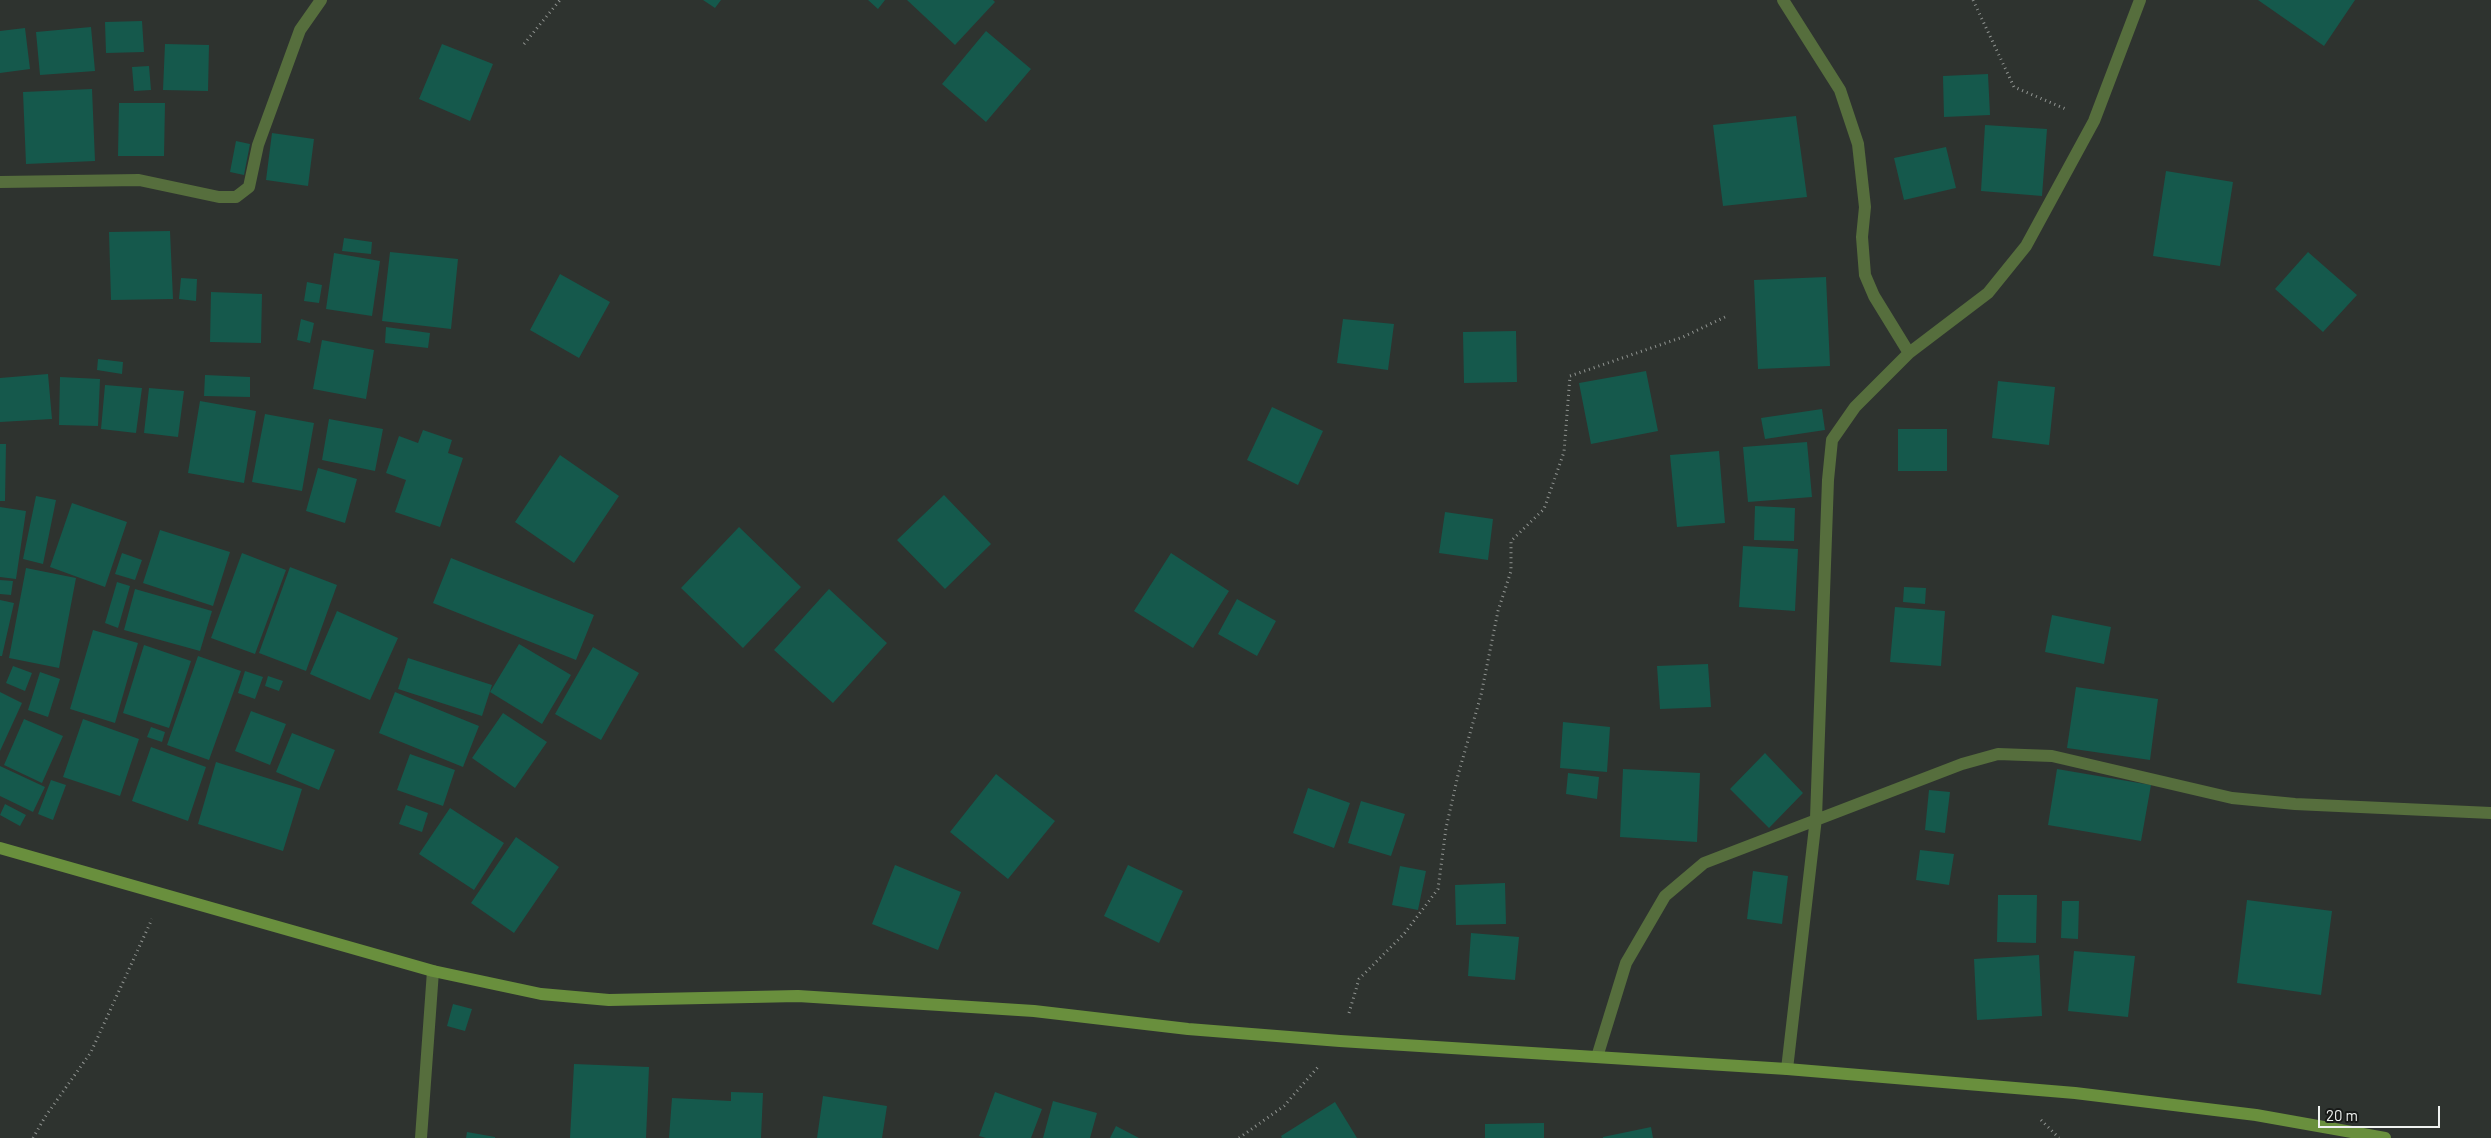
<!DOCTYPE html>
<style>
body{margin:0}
#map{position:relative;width:2491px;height:1138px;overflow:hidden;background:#2e332f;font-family:Barlow,sans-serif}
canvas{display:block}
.scale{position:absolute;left:2318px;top:1106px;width:122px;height:22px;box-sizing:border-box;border:2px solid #eff2f0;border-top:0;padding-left:6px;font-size:15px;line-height:18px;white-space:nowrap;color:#eff2f0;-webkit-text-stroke:4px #181a18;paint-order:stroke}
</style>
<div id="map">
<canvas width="2491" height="1138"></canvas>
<div class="scale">20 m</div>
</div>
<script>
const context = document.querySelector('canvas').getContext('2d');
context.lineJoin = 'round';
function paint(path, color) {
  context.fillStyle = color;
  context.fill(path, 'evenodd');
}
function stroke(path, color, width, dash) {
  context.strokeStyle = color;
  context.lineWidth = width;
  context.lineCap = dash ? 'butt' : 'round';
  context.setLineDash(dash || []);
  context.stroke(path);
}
const building = new Path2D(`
 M703,0H721L715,8Z
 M868,0H885L878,9Z
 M907,0H993L995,2L955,45Z
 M2258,0H2355L2324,46Z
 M142,21L144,52L106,53L105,22Z
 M91,27L95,71L40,75L36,32Z
 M25,28L30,69L0,73V31Z
 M986,31L1031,69L986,122L942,84Z
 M165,44L209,45L208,91L163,90Z
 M442,44L493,64L470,121L419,99Z
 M149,66L151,90L134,91L132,67Z
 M1988,74L1990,115L1944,117L1943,76Z
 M92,89L95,161L26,164L23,92Z
 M119,103H165L164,156H118Z
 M1796,116L1807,197L1723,206L1713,125Z
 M1985,125L2047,129L2042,196L1981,191Z
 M272,133L314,139L308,186L266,180Z
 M236,141L250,144L244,175L230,172Z
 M1946,147L1956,188L1904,200L1894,158Z
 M2166,171L2233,182L2220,266L2153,256Z
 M170,231L173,299L111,300L109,232Z
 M344,238L372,242L371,254L342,251Z
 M390,252L458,259L451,329L382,321Z
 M2308,252L2357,295L2323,332L2275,289Z
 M334,253L380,261L372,316L326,309Z
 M560,274L610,302L579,358L530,330Z
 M1826,277L1830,366L1758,369L1754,280Z
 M181,278L197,279L196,301L179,299Z
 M307,282L322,285L319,303L304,301Z
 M211,292L262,294L261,343L210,342Z
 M301,319L314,323L310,343L297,340Z
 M1343,319L1394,324L1388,370L1337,363Z
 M386,327L430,333L428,348L385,343Z
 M1516,331L1517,382L1464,383L1463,332Z
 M322,340L374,350L366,399L313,389Z
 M98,359L123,362L122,374L97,370Z
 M1646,371L1658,431L1591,444L1579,383Z
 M48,374L52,419L0,422V378Z
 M205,375L250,377V397L204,396Z
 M60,377L100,379L98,426L59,425Z
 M1998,381L2055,387L2049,445L1992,438Z
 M105,385L142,388L136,433L101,429Z
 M149,388L184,391L178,437L144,433Z
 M200,401L256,411L244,483L188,473Z
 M1272,407L1323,431L1298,485L1247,460Z
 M1822,409L1825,430L1765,439L1761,418Z
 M265,414L314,423L302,491L252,482Z
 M329,419L383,429L375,471L322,460Z
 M1898,429H1947V471H1898Z
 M423,430L452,440L448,453L463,458L440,527L395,512L406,480L386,473L399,436L418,443Z
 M1807,442L1812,497L1748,502L1743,447Z
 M0,444H6L5,501H0Z
 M1719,451L1725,523L1677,527L1670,455Z
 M560,455L619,496L574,563L515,522Z
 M318,468L357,479L345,523L306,511Z
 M944,495L991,544L945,589L897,540Z
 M36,496L56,500L43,564L23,559Z
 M72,503L127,522L105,587L50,567Z
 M1755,506L1795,508L1794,541L1754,540Z
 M0,507L26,511L16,579L0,577Z
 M1445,512L1493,519L1488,560L1439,553Z
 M739,527L801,587L743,648L681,588Z
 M160,530L230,552L213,606L143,583Z
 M1743,546L1798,549L1795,611L1739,607Z
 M122,553L142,560L135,580L115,574Z
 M242,553L286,570L255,654L211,638Z
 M1171,553L1229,591L1193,648L1134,611Z
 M451,558L594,615L576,660L433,603Z
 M290,567L337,585L306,671L259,653Z
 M26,568L76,578L59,668L9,658Z
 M0,580L13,581L11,595L0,594Z
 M117,582L130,586L118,628L105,623Z
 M1904,587L1926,588L1925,604L1903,602Z
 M135,589L212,611L200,651L124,630Z
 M829,589L887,643L833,703L774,650Z
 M1237,599L1276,621L1257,656L1218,634Z
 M0,600L14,603L2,656H0Z
 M1895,607L1945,611L1941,666L1890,662Z
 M337,611L398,638L370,700L310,674Z
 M2052,615L2111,627L2104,664L2045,652Z
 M93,630L138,643L115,723L70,709Z
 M519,644L571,675L542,724L490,692Z
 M144,645L191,661L169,728L123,713Z
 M593,647L639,673L601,740L555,714Z
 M198,656L241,671L209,760L167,745Z
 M408,658L492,685L482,716L398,689Z
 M1708,664L1711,707L1660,709L1657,666Z
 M13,666L32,673L25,691L6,683Z
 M245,671L263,677L255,699L238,693Z
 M40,672L60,679L48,717L28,710Z
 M268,676L283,681L279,691L265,686Z
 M2076,687L2158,699L2150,760L2067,748Z
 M0,692L22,703L0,751Z
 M395,692L479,726L463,767L379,733Z
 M251,711L286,724L270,765L235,751Z
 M503,713L547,742L515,788L472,758Z
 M24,719L63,736L42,783L4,765Z
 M83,719L139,739L120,796L63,777Z
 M1563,722L1610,727L1607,772L1560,768Z
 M151,727L165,732L162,742L147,737Z
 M292,733L335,750L319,790L276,772Z
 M151,747L206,767L188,821L132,801Z
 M1765,753L1803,793L1769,828L1730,789Z
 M410,754L455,770L443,806L397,790Z
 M216,762L302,789L283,851L198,824Z
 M0,766L45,787L33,812L0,796Z
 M1623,769L1700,773L1697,842L1620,837Z
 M2057,769L2151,785L2141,841L2048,825Z
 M1568,773L1599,777L1597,799L1566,794Z
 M996,774L1055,821L1008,879L950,832Z
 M51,780L66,785L53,820L38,814Z
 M1308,788L1350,803L1334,848L1293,833Z
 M1929,790L1950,792L1945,833L1925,830Z
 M1361,801L1405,814L1391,856L1348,843Z
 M5,804L26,815L20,826L0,815Z
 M406,805L428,813L422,832L399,824Z
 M450,808L504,843L474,890L419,854Z
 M516,837L559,867L514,933L471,903Z
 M1920,850L1954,854L1949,885L1916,880Z
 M895,865L961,892L938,950L872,924Z
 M1128,865L1183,891L1159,943L1104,916Z
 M1400,866L1426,871L1418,910L1392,905Z
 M1753,871L1788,876L1782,924L1747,919Z
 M1505,883L1506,924L1456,925L1455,885Z
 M1998,895H2037L2036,943L1997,942Z
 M2247,900L2332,911L2321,995L2237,983Z
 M2062,901H2079L2078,939L2061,938Z
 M1471,933L1519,937L1515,980L1468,976Z
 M2074,951L2135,956L2128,1017L2068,1011Z
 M2039,955L2042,1016L1977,1020L1974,959Z
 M453,1004L472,1009L465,1031L447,1026Z
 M574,1064L649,1067L646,1138H570Z
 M731,1092L763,1093L761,1138H669L672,1098L731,1101Z
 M995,1092L1042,1109L1031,1138H986L979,1136Z
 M823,1096L887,1106L882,1138H817Z
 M1053,1101L1097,1113L1090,1138H1043Z
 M1335,1102L1357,1138H1282L1281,1136Z
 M1544,1123V1138H1485V1124Z
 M1116,1126L1139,1138H1110Z
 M1651,1127L1653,1138H1603V1137Z
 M467,1132L495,1137V1138H466Z`);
const path = new Path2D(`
 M1973,0L2014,87L2068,110
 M524,44L560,0
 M1349,1013L1359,979L1404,934L1438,889L1446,828L1458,775L1481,695L1498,611L1511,571V541L1544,509L1564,452L1570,376L1683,337L1725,317
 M2041,1120L2059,1138
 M33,1138L45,1117L91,1052L152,919
 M1239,1138L1284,1106L1318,1067`);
const street = new Path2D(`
 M1783,0L1840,90L1858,144L1865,207L1862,237L1865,275L1874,296L1909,353
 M0,182L139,180L219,197H236L249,187L258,145L300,30L321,0
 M1597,1057L1626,963L1665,896L1704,863L1962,764L1998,754L2052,756L2232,798L2295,804L2491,813
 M1787,1069L1816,818L1828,480L1832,440L1855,407L1909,353L1988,293L2026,246L2094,121L2140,0
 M421,1138L433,971`);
const secondary = new Path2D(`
 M0,848L433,971L541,994L609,1000L798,996L1034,1011L1188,1029L1340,1041L1787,1069L2075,1093L2256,1115L2385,1138`);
paint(building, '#15594c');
stroke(path, '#909491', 3, [1, 4]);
stroke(street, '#566e3d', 12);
stroke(secondary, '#698f3d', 12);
</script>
